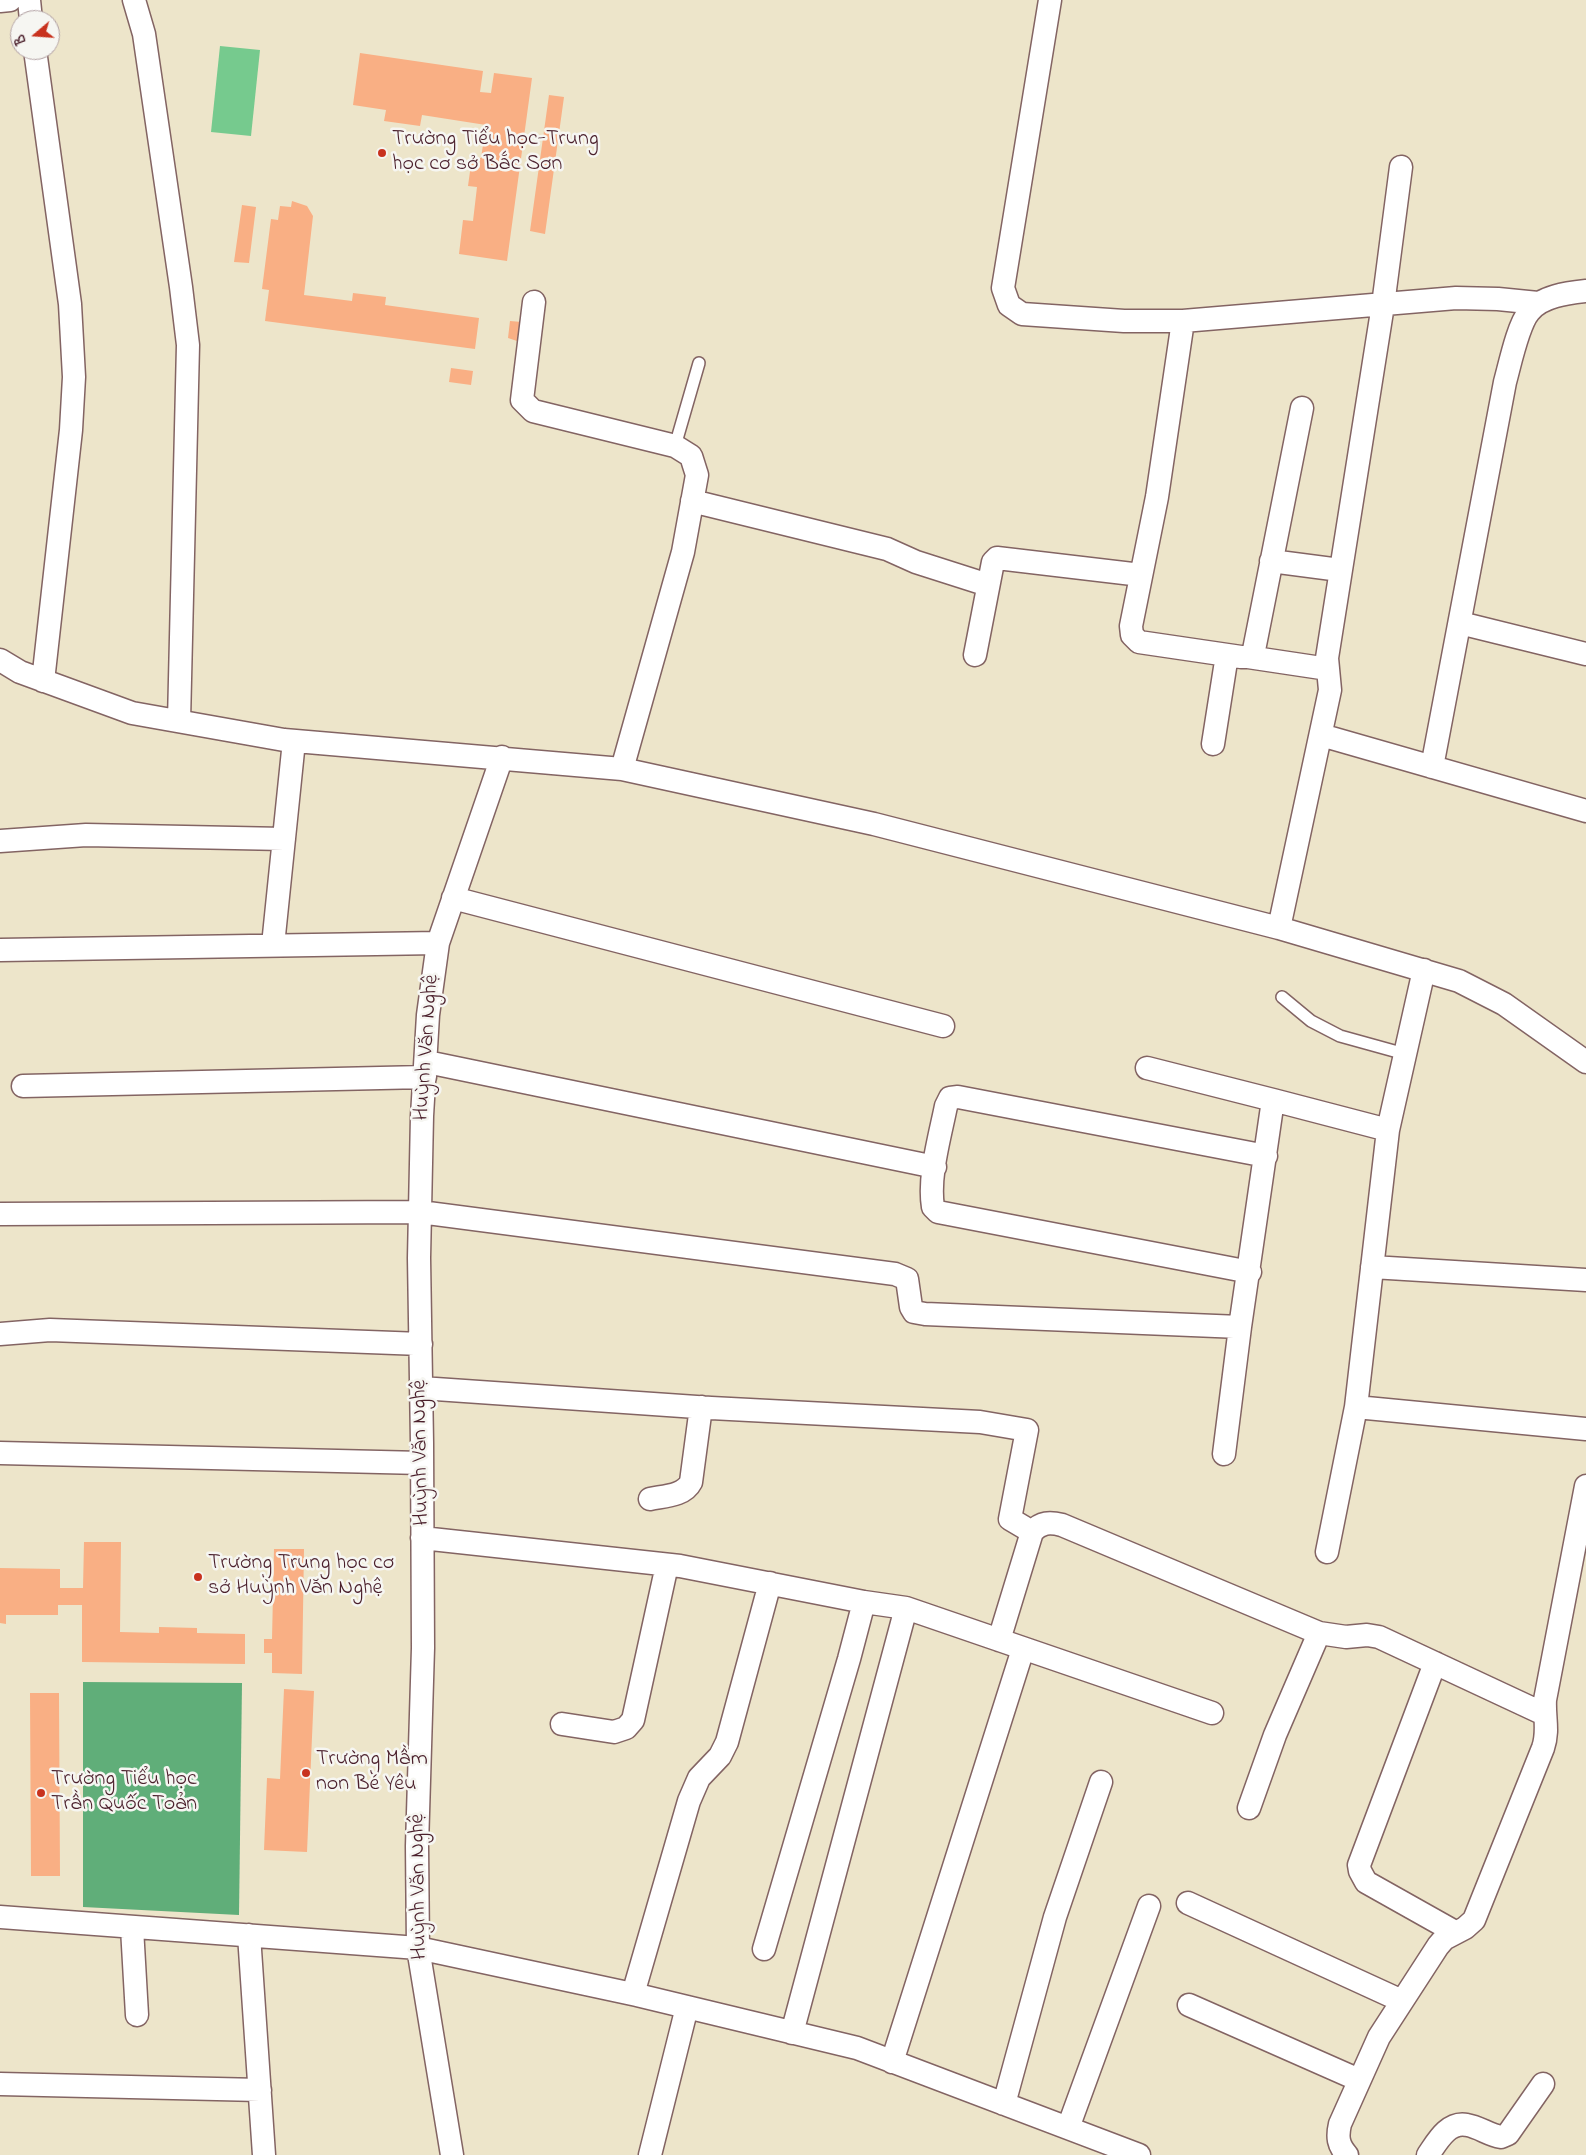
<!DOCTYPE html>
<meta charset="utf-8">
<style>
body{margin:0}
#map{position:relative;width:1586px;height:2155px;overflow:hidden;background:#ede5ca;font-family:"Indie Flower",sans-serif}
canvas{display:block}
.north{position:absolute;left:10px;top:10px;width:50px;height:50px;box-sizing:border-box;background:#f6f6f2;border:1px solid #b1a0a2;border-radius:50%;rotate:252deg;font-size:14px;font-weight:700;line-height:20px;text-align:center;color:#4a1f2b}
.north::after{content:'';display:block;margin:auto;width:18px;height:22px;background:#c8321e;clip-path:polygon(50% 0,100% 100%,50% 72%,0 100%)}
</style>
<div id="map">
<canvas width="1586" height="2155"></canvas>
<div class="north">B</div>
</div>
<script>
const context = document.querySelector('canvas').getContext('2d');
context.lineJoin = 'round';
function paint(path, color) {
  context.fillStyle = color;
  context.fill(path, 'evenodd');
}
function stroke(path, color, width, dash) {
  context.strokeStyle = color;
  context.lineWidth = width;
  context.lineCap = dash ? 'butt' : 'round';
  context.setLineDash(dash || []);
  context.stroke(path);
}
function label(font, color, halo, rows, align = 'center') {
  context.font = font + ' "Indie Flower",sans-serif';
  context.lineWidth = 5;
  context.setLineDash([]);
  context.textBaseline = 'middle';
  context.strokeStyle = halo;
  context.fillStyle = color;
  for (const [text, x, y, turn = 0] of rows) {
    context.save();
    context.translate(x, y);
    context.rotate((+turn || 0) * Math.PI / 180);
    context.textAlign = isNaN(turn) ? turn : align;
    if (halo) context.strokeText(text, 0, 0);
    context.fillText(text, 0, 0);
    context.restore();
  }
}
const green = new Path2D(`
 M220,46L260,50L251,136L211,132Z`);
const forest = new Path2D(`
 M83,1682L242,1683L239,1915L83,1907Z`);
const building = new Path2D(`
 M360,53L483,71L480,92L491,93L494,73L532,78L507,261L459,254L463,220L473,221L477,187L468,186L472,157L481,158L486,125L422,115L420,126L384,121L386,110L353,105Z
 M549,95L564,97L545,234L530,231Z
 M292,201L307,206L313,216L304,295L352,301L353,293L386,297L385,305L479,318L475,349L265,321L269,290L262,289L271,219L278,220L280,206L291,207Z
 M242,205L256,207L249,263L234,262Z
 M510,321L522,322L520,342L508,338Z
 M451,368L473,371L471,385L449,382Z
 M84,1542H121L120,1632L159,1633V1627L197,1628V1633L245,1634V1664L82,1662V1605H58V1615H6V1624L0,1623V1568L60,1569V1588H83Z
 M274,1549H304L302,1674L272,1673V1653H264V1639H272Z
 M284,1689L314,1691L307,1852L264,1850L267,1778L280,1779Z
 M30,1693H59L60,1876H31Z`);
const service = new Path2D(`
 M675,446L699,363
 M1282,997L1311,1021L1340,1036L1405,1054`);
const minor = new Path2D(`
 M29,0L31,20
 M134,0L144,34L181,287L188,345L179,721
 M1050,0L1003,288L1009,305L1022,314L1124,321H1183L1456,298L1498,299L1538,303
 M0,1L10,0
 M35,50L70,304L74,377L71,430L43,681
 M534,302L522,400L533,411L675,446L691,456L697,475L683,552L622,769
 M1183,321L1157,497L1131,626L1132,635L1139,642L1241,657H1248L1253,655L1302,408
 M692,501L887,549L916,562L988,585
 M1271,561L1340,570
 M1460,623L1586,654
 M975,655L993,562L997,558L1141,575
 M1248,657L1328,669
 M0,660L20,672L132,713L284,740L622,769L874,824L1279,928L1459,981L1504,1004L1586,1062
 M1321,735L1586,811
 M1213,744L1227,655
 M1432,767L1505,382C1510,364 1518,325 1529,312C1541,296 1568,293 1586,291
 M0,841L86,835L284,839
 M453,898L943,1026
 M1279,928L1330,690L1327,658L1383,305L1401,167
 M273,945L294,741
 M0,950L438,943
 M427,1062L935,1167
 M23,1086L425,1077
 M1273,1100L1388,1130
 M0,1214L420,1212L895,1274L907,1279L911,1307L914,1312L925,1314L1240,1327L1273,1100L1147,1068
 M1372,1267L1586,1280
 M1250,1272L938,1212L933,1207C928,1177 940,1136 946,1106L950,1098L958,1097L1266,1156
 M0,1334L50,1330L421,1344
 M421,1388L711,1408L980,1422L1027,1430L1010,1519L1032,1532
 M1356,1407L1586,1429
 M0,1453L422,1463
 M1224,1454L1240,1327
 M650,1499C664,1496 684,1496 691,1482L701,1407
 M422,1538L680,1566L864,1602L906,1608L1212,1713
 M1327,1552L1356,1407L1388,1130L1424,970
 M999,1640L1032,1532C1041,1522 1050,1522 1062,1525L1319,1633L1346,1637L1367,1635L1379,1637L1544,1714
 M1435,1663L1359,1865L1360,1871L1366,1882L1455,1932
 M562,1724L614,1732L626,1728L633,1720L667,1565
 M1249,1808L1275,1735L1319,1633
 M1188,1903L1402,2001
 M0,1917L418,1948L637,1995L857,2048L1139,2155
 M132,1928L137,2015
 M249,1935L264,2155
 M764,1949L849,1659L864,1602
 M633,1994L689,1801L699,1778L720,1756L727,1742L770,1583
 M1189,2005L1359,2080
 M792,2033L906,1608
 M892,2062L1023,1649
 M0,2084L260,2090
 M1004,2104L1055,1917L1101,1782
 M1068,2128L1149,1906
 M452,2155L418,1948L417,1846L423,1648L422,1443L419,1258L422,1116L428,1015L438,943L502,757
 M650,2155L687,2007
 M1347,2155C1338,2145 1337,2137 1340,2124L1379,2037L1438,1946L1444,1939L1465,1928L1474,1920L1543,1748C1549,1731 1544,1717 1545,1700L1586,1486
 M1428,2155C1437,2142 1448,2121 1467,2125C1479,2127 1489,2135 1501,2137L1508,2134L1543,2084`);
const markers = [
 [382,153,5,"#c8321e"],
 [198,1577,5,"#c8321e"],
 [306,1773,5,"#c8321e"],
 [41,1793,5,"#c8321e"]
];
const poiNames = [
 ["Trường Tiểu học-Trung",392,140],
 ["học cơ sở Bắc Sơn",392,165],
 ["Trường Trung học cơ",208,1564],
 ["sở Huỳnh Văn Nghệ",208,1589],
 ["Trường Mầm",316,1760],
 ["non Bé Yêu",316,1785],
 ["Trường Tiểu học",51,1780],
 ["Trần Quốc Toản",51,1805]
];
const streetNames = [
 ["Huỳnh Văn Nghệ",428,1047,-86],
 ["Huỳnh Văn Nghệ",422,1452,-91],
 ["Huỳnh Văn Nghệ",420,1886,-91]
];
paint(green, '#76ca8e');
paint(forest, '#60ae79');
paint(building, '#f9af84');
stroke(service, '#836463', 14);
stroke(minor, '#836463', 25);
stroke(service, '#fff', 11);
stroke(minor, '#fff', 22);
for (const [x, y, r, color] of markers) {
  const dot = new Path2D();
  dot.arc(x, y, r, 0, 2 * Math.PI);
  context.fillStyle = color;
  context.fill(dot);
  stroke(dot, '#f6f6f2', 2);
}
label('22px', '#4a1f2b', '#f6f6f2', poiNames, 'left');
label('22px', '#4a1f2b', '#f6f6f2', streetNames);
</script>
